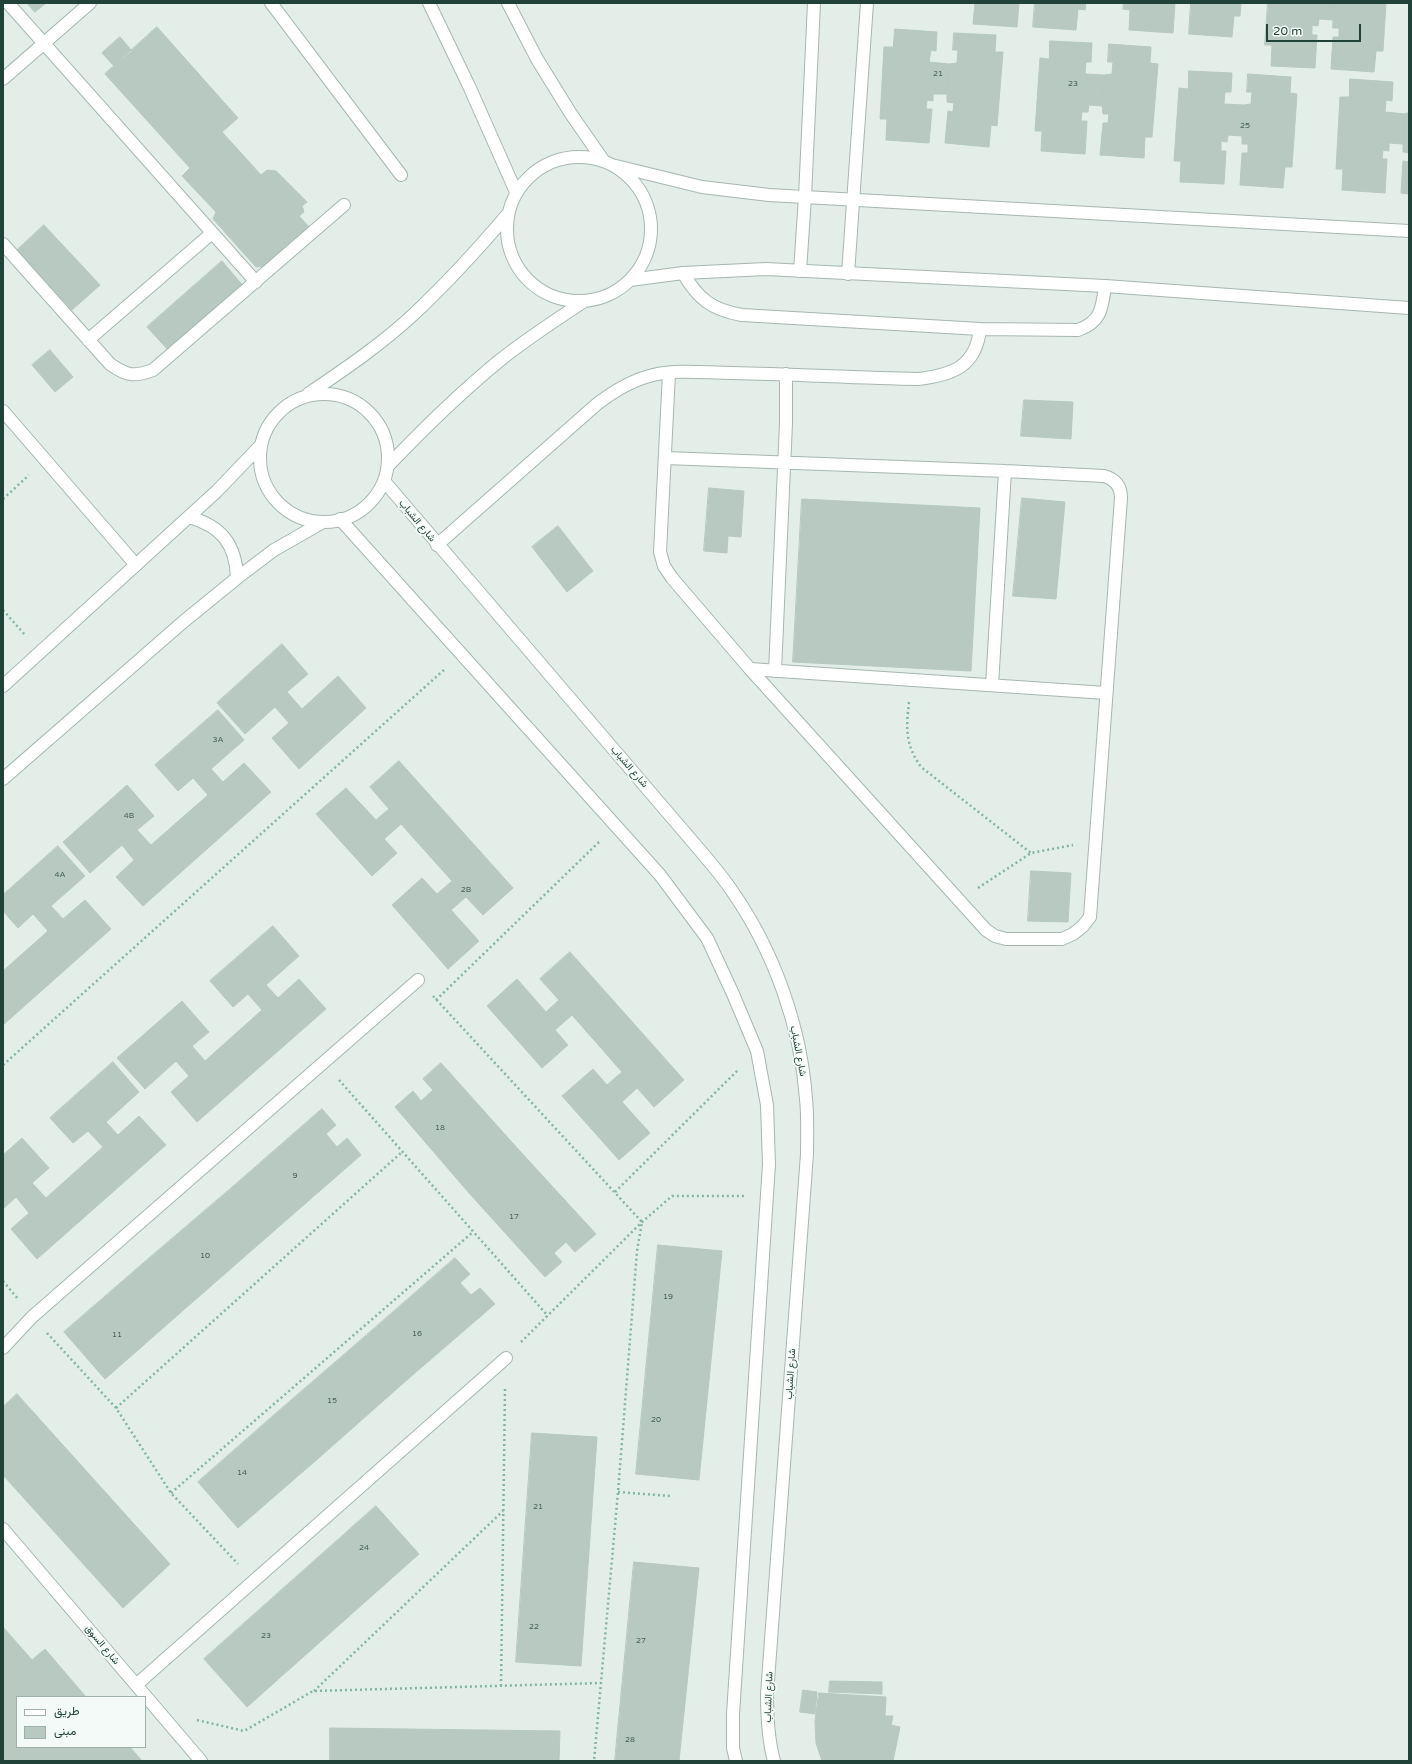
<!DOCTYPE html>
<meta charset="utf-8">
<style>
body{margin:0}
#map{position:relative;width:1412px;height:1764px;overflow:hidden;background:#e3eee9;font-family:"Varela Round",Vazirmatn,sans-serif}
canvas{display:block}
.frame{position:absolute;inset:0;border:4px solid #214238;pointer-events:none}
.legend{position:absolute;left:16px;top:1696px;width:130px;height:52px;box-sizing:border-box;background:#f4faf7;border:1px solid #a0b0ab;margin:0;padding:5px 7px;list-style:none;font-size:12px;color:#214238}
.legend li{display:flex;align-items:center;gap:8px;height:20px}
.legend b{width:20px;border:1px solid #a0b0ab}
.scale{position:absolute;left:1266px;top:24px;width:95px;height:18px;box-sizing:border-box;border:2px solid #214238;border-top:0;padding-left:5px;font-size:12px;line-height:14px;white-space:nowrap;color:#214238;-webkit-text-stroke:3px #f4faf7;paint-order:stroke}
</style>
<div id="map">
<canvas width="1412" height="1764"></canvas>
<div class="frame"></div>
<ul class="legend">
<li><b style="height:5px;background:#fff"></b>طريق</li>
<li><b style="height:11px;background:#b8c9c2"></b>مبنى</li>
</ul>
<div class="scale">20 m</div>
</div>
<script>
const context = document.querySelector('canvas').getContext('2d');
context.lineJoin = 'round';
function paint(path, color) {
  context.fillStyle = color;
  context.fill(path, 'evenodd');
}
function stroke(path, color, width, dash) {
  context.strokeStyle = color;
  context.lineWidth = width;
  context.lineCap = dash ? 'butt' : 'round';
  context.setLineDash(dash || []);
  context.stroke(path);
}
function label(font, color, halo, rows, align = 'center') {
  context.font = font + ' "Varela Round",Vazirmatn,sans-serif';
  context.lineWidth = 3.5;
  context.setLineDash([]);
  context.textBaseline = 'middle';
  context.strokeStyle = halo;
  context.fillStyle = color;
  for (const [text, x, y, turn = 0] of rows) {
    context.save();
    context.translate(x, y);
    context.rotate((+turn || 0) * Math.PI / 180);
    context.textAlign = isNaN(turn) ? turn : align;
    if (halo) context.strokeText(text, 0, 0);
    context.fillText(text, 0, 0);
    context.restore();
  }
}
const building = new Path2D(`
 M27,3H46L35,12Z
 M971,3H1019L1017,27L973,24L975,3Z
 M1035,3H1086L1085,10L1078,9L1076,30L1033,27Z
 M1124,3H1175L1173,33L1129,30L1130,10L1123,9Z
 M1191,3H1241L1240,16H1234L1232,37L1189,34Z
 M1268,3H1334L1333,20L1319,19L1318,26L1312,25V35H1317L1315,68L1271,66L1272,45H1265Z
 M1334,3H1386L1383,51H1376L1374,72L1331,69L1333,37H1339V28H1333Z
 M157,27L238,118L222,132L261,175L267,170L276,171L307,202L302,206L304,212L299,216L311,229L273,265L256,267L213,219L216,212L182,176L190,168L105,74Z
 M895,29L937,32L936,51L931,50L929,62L949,64L947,94H933V101L927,100L926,109H932L929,143L886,140L887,119H880L884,47H893Z
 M954,33L996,35L995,52H1003L997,126L991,125L989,147L945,143L948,111L953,112L954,103L947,102V94L949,64L957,63L958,50H953Z
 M120,37L132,51L114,66L102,53Z
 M1050,41L1092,43L1091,62H1086L1085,74L1104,75L1102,106L1089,105L1088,112H1082L1081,121H1087L1085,154L1041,151L1042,131H1035L1040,58L1049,59Z
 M1109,44L1151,47L1150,63L1158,64L1152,137H1145L1144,158L1100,155L1103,123H1108L1109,114H1103L1102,106L1104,75L1112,74L1113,62H1108Z
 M1189,71L1232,73L1231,92H1225L1224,104L1244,105L1242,136L1228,135L1227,142L1221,141V151H1226L1224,184L1180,182L1181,161H1174L1179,88L1188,89Z
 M1248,74L1291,77L1290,93L1297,94L1292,167H1285L1283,188L1240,185L1242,153H1248V144H1242V136L1244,105L1251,104L1252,92H1247Z
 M1350,79L1393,82L1392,101L1386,100L1385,112L1405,114L1403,144L1389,143V151L1383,150L1382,159H1387L1385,193L1342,190L1343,169H1336L1340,97H1349Z
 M1409,113V153L1403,152V144L1405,114Z
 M1409,159V194L1401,193L1403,161L1409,162Z
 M44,225L100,285L72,310L28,262L25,264L14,253Z
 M222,261L245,288L170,352L147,327Z
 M50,350L73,377L55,392L32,365Z
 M1024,400L1073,402L1071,439L1021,436Z
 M709,488L744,491L741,537L728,536L727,553L704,551Z
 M1022,498L1065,502L1056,599L1013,596Z
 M802,499L980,508L971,671L793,662Z
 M558,526L593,571L567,592L532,547Z
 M282,644L308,674L287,692L302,709L338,676L366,708L299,769L272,738L289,723L275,707L245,734L217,703Z
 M218,710L244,740L211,769L223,782L244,763L271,792L143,906L116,877L134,860L122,845L90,873L63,842L127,785L154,816L137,830L151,845L208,795L193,778L178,791L155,765Z
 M399,761L513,888L483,915L466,897L451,910L479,941L448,969L392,905L422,878L437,894L452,881L401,824L384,839L397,853L372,876L316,814L346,788L376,820L389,809L370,787Z
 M58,846L85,876L51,906L63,919L85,900L111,929L3,1025V971L48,931L33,914L18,928L3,911V895Z
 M1031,871L1071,873L1068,922L1028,921Z
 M273,926L299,956L266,985L278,998L299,979L326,1009L197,1122L171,1092L189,1076L176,1061L145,1089L117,1058L182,1001L209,1032L192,1046L205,1061L262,1010L248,994L233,1007L210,981Z
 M570,952L684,1080L654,1107L637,1088L622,1102L650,1133L619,1160L562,1096L593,1069L607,1085L622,1072L572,1015L555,1030L568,1045L542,1068L487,1006L517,979L546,1012L559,1000L540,979Z
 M113,1062L139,1092L106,1122L118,1135L139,1116L166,1145L37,1259L11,1229L29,1213L16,1197L3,1209V1155L22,1138L49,1168L32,1183L46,1198L103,1147L88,1131L73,1143L50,1118Z
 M441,1063L518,1149L469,1193L395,1107L413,1091L421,1101L433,1090L423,1079Z
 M322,1109L336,1125L326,1134L337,1147L347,1138L361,1155L275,1230L235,1185Z
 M518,1149L596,1234L575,1252L566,1242L554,1253L562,1262L545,1277L469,1193Z
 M235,1185L275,1230L187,1307L146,1261Z
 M658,1245L722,1251L699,1480L636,1474Z
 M455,1258L470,1274L460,1283L471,1295L480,1288L495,1304L408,1379L368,1334Z
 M146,1261L187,1307L105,1379L64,1332Z
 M368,1334L408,1379L321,1456L280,1410Z
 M17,1394L170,1564L123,1608L3,1475V1407Z
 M280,1410L321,1456L238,1528L198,1482Z
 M532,1433L597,1437L581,1666L516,1662Z
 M376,1506L419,1554L247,1707L204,1659Z
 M634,1562L699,1568L679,1761H615Z
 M3,1627L32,1660L45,1649L86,1697H17V1747H130L142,1761H3Z
 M830,1681L882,1682V1694L829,1692Z
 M803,1690L817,1692L815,1714L800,1712Z
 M819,1693L886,1697L885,1716H893L891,1725L900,1727L893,1761H822L816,1743L815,1722Z
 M330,1728L560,1731L559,1761H330Z`);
const path = new Path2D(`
 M3,499L29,475
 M3,610L25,635
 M909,702C906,729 905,744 921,767L1031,853
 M978,888L1031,853L1073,845
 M433,996L642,1222L637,1251L618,1492L594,1761
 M436,1000L599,842
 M3,1065L445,669
 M339,1080L548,1316
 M615,1192L738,1070
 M3,1281L18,1299
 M47,1333L116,1408L171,1493L238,1564
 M521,1342L642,1222L672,1196H745
 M116,1408L402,1152
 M618,1492L671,1496
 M171,1493L473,1232
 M501,1686L505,1389
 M314,1691L503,1511
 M197,1720L244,1731L313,1691L601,1683`);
const service = new Path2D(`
 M8,3L256,282
 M271,3L401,175
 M3,79L90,3
 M3,244L110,364C127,376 134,377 153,370L344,205
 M683,273C698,299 712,310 742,315L980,329L1078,330C1101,322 1102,309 1105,286
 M88,340L212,233
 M666,458L1005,471L1104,476C1115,479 1121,486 1121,498L1090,917L1083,926L1073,934L1062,939H1006L995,936L986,930L750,669L672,578L664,566L660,552L669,373
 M437,545L597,404C614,391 632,380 653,375C679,369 706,373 732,373C794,374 856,378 918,379C952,375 976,367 980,329
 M750,669L1106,693
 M775,671L786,423V374
 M992,685L1005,471`);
const minor = new Path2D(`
 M800,271L805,197L814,3
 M848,274L867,3
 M3,411L136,565
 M3,1348L32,1317L418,980
 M3,1529L201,1761
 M136,1685L506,1358`);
const tertiary = new Path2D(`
 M429,3L469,86L516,192
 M508,3L537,59L571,114L603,160
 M507 229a72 72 0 1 1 144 0a72 72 0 1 1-144 0Z
 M616,166L702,187L769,195L1409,231
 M630,280L683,273L766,269L1105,286L1409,308
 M308,394C345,369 382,344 415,313C448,282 478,249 507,215
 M260 458a64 64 0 1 1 128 0a64 64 0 1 1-128 0Z
 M388,466C423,429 459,394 499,361C525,340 554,321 583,302
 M384,481L698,848C710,862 722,876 732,891C774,951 801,1027 806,1099C808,1117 807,1136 807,1154L767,1694C767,1717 768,1739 774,1761
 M189,517C221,526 236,544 237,578
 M340,519L660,875L707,938L733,994L757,1051L767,1105L769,1164L733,1714V1748L736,1761
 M3,686L217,491L261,445
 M3,779L183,622L237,578L274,550L323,522`);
const numberNames = [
 ["21",938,74],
 ["23",1073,84],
 ["25",1245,126],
 ["3A",218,740],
 ["4B",129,816],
 ["4A",60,875],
 ["2B",466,890],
 ["18",440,1128],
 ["9",295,1176],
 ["17",514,1217],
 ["10",205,1256],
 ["19",668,1297],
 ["16",417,1334],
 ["11",117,1335],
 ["15",332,1401],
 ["20",656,1420],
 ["14",242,1473],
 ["21",538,1507],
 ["24",364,1548],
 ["22",534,1627],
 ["23",266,1636],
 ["27",641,1641],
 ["28",630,1740]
];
const streetNames = [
 ["شارع الشباب",417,521,50],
 ["شارع الشباب",629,767,49],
 ["شارع الشباب",798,1051,79],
 ["شارع الشباب",791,1374,-86],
 ["شارع السوق",102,1645,50],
 ["شارع الشباب",769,1697,-88]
];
paint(building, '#b8c9c2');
stroke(building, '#b5c9c0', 1);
stroke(service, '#a5b7b0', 14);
stroke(minor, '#a5b7b0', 14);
stroke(tertiary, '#a5b7b0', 14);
stroke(path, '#81b5a3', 2.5, [2, 3]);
stroke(service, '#fff', 12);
stroke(minor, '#fff', 12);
stroke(tertiary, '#fff', 12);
label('8px', '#47645a', null, numberNames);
label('10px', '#214238', '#f4faf7', streetNames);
</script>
